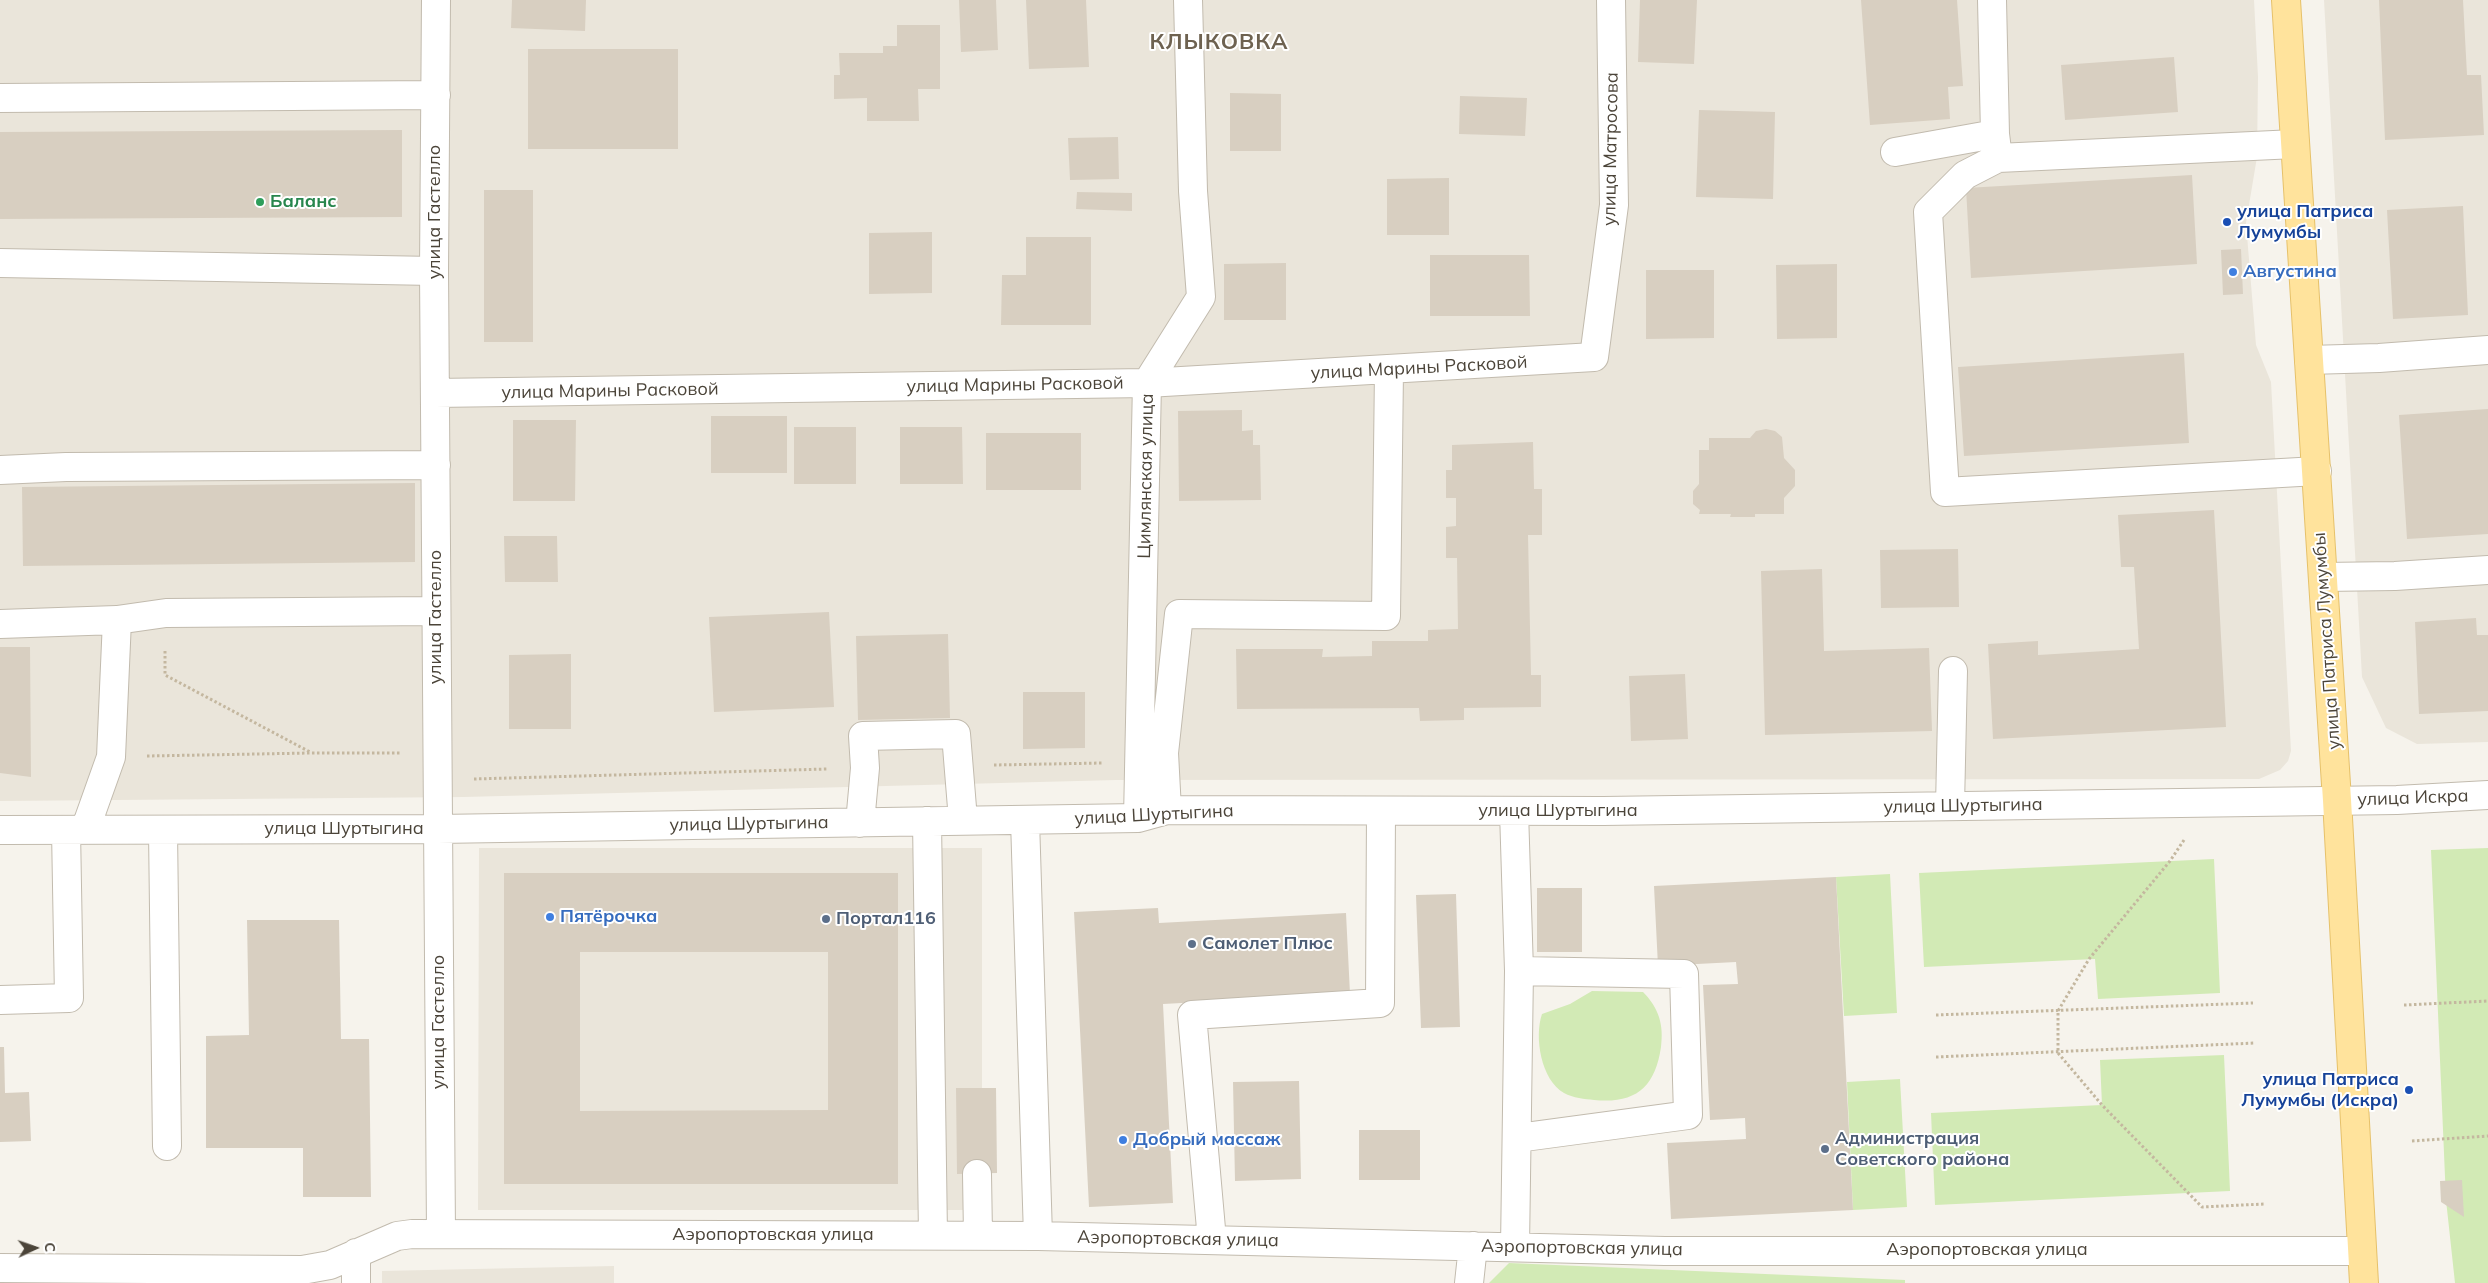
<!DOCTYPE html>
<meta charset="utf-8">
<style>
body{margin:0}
#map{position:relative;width:2488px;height:1283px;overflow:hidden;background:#f6f3ec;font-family:Mulish,sans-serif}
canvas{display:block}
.north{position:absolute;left:10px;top:1223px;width:50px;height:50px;-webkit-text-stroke:4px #fff;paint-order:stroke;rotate:87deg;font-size:14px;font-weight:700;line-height:20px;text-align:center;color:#4b4439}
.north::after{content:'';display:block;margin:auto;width:18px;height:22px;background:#4b4439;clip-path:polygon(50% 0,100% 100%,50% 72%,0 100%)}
</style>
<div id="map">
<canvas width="2488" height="1283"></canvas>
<div class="north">С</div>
</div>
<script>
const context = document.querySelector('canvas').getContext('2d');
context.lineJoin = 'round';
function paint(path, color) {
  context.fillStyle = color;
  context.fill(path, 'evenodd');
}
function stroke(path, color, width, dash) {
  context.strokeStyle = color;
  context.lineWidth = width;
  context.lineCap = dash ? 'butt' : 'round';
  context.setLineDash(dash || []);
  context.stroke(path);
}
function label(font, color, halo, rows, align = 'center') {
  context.font = font + ' Mulish,sans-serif';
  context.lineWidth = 4;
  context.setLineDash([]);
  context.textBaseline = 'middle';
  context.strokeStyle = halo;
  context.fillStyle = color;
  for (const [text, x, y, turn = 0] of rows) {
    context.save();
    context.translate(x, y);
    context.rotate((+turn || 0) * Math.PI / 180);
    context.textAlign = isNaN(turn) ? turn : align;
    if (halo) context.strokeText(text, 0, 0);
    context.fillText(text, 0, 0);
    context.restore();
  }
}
const residential = new Path2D(`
 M0,0H2254L2258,77L2257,157L2246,223L2256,345L2271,382L2291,751L2288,761L2280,770L2259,779L1116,780L464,797L0,801Z
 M2324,0H2488V742L2417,744L2386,728L2362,677Z
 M479,848H982V1210H478Z
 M614,1266V1283H382V1271Z`);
const green = new Path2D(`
 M2488,848V1283H2455L2446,1200L2431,850Z
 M2214,859L2220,993L2098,999L2095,959L1924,967L1919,873Z
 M1890,874L1897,1013L1844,1016L1836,877Z
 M1592,991L1643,992C1659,1008 1664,1025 1661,1047C1655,1088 1635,1104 1594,1100C1585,1099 1573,1098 1564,1093C1541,1080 1534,1037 1542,1014L1570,1004Z
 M2224,1055L2230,1191L1935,1205L1931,1113L2102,1105L2100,1060Z
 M1900,1079L1907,1207L1853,1210L1847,1082Z
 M1509,1263L1905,1280V1283H1489Z`);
const building = new Path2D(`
 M512,0H586L585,31L511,28Z
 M959,0H996L998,50L961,52Z
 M1026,0H1086L1089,67L1029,69Z
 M1640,0H1697L1694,64L1638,62Z
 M1861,0H1957L1963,86L1948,87L1950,119L1870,125Z
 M2379,0H2463L2467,75H2481L2484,135L2385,140Z
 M897,25H940V89H918L919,121H867V98L834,99V75H840L839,53H883V46H897Z
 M528,49H678V149H528Z
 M2174,57L2178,112L2065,120L2061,65Z
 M1230,93L1281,94V151H1230Z
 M1460,96L1527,98L1525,136L1459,134Z
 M1699,110L1775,112L1773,199L1696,197Z
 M402,130V217L0,219V132Z
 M1118,137L1119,179L1070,180L1068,138Z
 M2192,175L2197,264L1971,278L1966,188Z
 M1449,178V235H1387V179Z
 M484,190H533V342H484Z
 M1077,192L1132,193V211L1076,209Z
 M2463,206L2468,315L2393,319L2387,210Z
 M932,232V293L869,294V233Z
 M1026,237H1091V325H1001L1002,275H1026Z
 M2241,249L2243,294L2223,295L2221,250Z
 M1430,255H1529L1530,316H1430Z
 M1286,263V320H1224V264Z
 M1837,264V338L1777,339L1776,265Z
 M1646,270H1714V338L1646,339Z
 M2184,353L2189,443L1964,456L1958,367Z
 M2488,409V534L2407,539L2399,415Z
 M1242,410V431L1253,430V445H1260L1261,500L1179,501L1178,411Z
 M711,416H787V473H711Z
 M513,420H576L575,501H513Z
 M794,427H856V484H794Z
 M900,427H962L963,484H900Z
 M1766,429L1775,431L1782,437L1784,458L1795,470V486L1784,498V514H1755V517H1730L1731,514H1699L1700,510L1693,504V491L1699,484V450H1709V438H1750L1756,431Z
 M986,433H1081V490H986Z
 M1533,442L1534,489H1542V535H1528L1531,675H1541V707L1464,708V720L1420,721L1419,708L1237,709L1236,649H1323L1322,657L1372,656V641H1428V630L1458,629L1457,558H1446V527L1456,526V498H1446V470H1452V445Z
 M415,483V562L23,566L22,487Z
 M2214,510L2226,727L1993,739L1988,644L2038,641V655L2139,649L2134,567H2121L2118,515Z
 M504,536H557L558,582H505Z
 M1958,549L1959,607L1881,608L1880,550Z
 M1822,569L1824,651L1929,648L1932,731L1765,735L1761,571Z
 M829,612L834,707L714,712L709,617Z
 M2476,618L2477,635H2488V711L2419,714L2415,622Z
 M948,634L950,718L858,720L856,636Z
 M0,647H30L31,777L0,773Z
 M571,654V729H509V655Z
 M1685,674L1688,739L1631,741L1629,676Z
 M1023,692H1085V748L1023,749Z
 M504,873H898V1184H504ZM580,952H828V1110L580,1111Z
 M1836,877L1853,1210L1671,1219L1667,1143L1746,1139L1745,1118L1710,1120L1703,985L1738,984L1736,962L1658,966L1654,886Z
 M1537,888H1582V952H1537Z
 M1456,894L1460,1027L1421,1028L1416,895Z
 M1158,908L1159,923L1346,913L1350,994L1163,1004L1173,1203L1089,1207L1074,912Z
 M247,920H339L341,1039H369L371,1197H303V1148H206V1036L249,1035Z
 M0,1047H4L5,1093L29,1092L31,1141L0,1142Z
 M1299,1081L1301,1179L1235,1181L1233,1082Z
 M956,1088H996L997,1173L957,1174Z
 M1359,1130H1420V1180H1359Z
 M2462,1180L2464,1217L2441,1202L2440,1181Z`);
const path = new Path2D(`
 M165,651V675L310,752
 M147,756L311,753H400
 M994,765L1102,763
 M474,779L827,769
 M2184,840L2170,861L2089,959L2058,1011V1053L2102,1105L2202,1207L2264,1204
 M2404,1005L2488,1001
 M1936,1015L2253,1003
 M1936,1057L2255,1043
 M2412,1141L2488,1136`);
const minor = new Path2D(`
 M436,0L434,271L441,1234
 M1992,0L1995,134L1998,158
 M0,98L436,95
 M2295,144L1998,158L1965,175L1928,212L1945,492L2317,471
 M1895,152L1995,134
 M0,263L434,271
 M2309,360L2379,358L2488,350
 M435,393L1147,383L1594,357L1614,205L1611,0
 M0,470L66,467L436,465
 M2323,577L2395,576L2488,570
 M117,620L166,613L436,611
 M0,624L117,620L111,757L85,830
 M1950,806L1953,671
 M1167,810L1164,753L1179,614L1386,616L1389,370
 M1514,811L1519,971L1515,1247
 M1138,818L1147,383L1201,297L1193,191L1188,0
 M1025,820L1038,1236
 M927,821L933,1235
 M860,823L865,768L863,736L956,734L963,820
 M0,830L438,829L1138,818L1167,810L1603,811L2397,800L2488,795
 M163,830L167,1146
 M0,1000L69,998L66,830
 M1517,1138L1688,1115L1684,974L1519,971
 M977,1174L978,1235
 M1212,1240L1192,1015L1380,1003L1381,811
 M0,1268L302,1270L330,1265L397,1236L412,1234L1038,1236L1665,1251H2362
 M356,1283V1253
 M1469,1283L1473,1246`);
const major = new Path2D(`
 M2286,0L2337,800L2364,1283`);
const markers = [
 [260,202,5,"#2e9e5b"],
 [2227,222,5,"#1a4fb4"],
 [2233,272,5,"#3f7fe0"],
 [550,917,5,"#3f7fe0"],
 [826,919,5,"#5c6f8a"],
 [1192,944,5,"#5c6f8a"],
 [2409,1090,5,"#1a4fb4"],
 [1123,1140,5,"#3f7fe0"],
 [1825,1149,5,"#5c6f8a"]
];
const streetNames = [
 ["улица Матросова",1611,149,-89],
 ["улица Гастелло",435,212,-90],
 ["улица Марины Расковой",1419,368,-3],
 ["улица Марины Расковой",1015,385,-1],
 ["улица Марины Расковой",610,391,-1],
 ["Цимлянская улица",1146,476,-89],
 ["улица Гастелло",436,617,-90],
 ["улица Патриса Лумумбы",2327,641,-94],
 ["улица Искра",2413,798,-2],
 ["улица Шуртыгина",1963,806,-1],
 ["улица Шуртыгина",1558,811],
 ["улица Шуртыгина",1154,815,-3],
 ["улица Шуртыгина",749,824,-1],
 ["улица Шуртыгина",344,829],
 ["улица Гастелло",439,1022,-90],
 ["Аэропортовская улица",773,1235],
 ["Аэропортовская улица",1178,1239,1],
 ["Аэропортовская улица",1582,1248,1],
 ["Аэропортовская улица",1987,1250]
];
const leisureNames = [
 ["Баланс",270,202]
];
const transitNames = [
 ["улица Патриса",2237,212],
 ["Лумумбы",2237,233],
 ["улица Патриса",2399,1080,"right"],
 ["Лумумбы (Искра)",2399,1101,"right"]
];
const shopNames = [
 ["Августина",2243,272],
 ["Пятёрочка",560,917],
 ["Добрый массаж",1133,1140]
];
const serviceNames = [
 ["Портал116",836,919],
 ["Самолет Плюс",1202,944],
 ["Администрация",1835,1139],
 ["Советского района",1835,1160]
];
const districtNames = [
 ["КЛЫКОВКА",1219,42]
];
paint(residential, '#eae5da');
paint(green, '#d2eab5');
paint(building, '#d8cfc1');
stroke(minor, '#c2bbae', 30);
stroke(major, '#e6c16a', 30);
stroke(path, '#c4b79f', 3, [2.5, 2.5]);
stroke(minor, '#fff', 28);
stroke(major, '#ffe39c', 28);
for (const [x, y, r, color] of markers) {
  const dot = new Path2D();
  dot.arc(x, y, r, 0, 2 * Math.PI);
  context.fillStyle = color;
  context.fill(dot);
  stroke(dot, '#fff', 2);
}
label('18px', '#4b4439', '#fff', streetNames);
label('bold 18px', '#27864d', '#fff', leisureNames, 'left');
label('bold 18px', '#164399', '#fff', transitNames, 'left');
label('bold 18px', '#366cbe', '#fff', shopNames, 'left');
label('bold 18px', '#4e5e75', '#fff', serviceNames, 'left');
context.letterSpacing = '1px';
label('bold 22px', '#6e6250', '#fff', districtNames);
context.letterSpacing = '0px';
</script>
